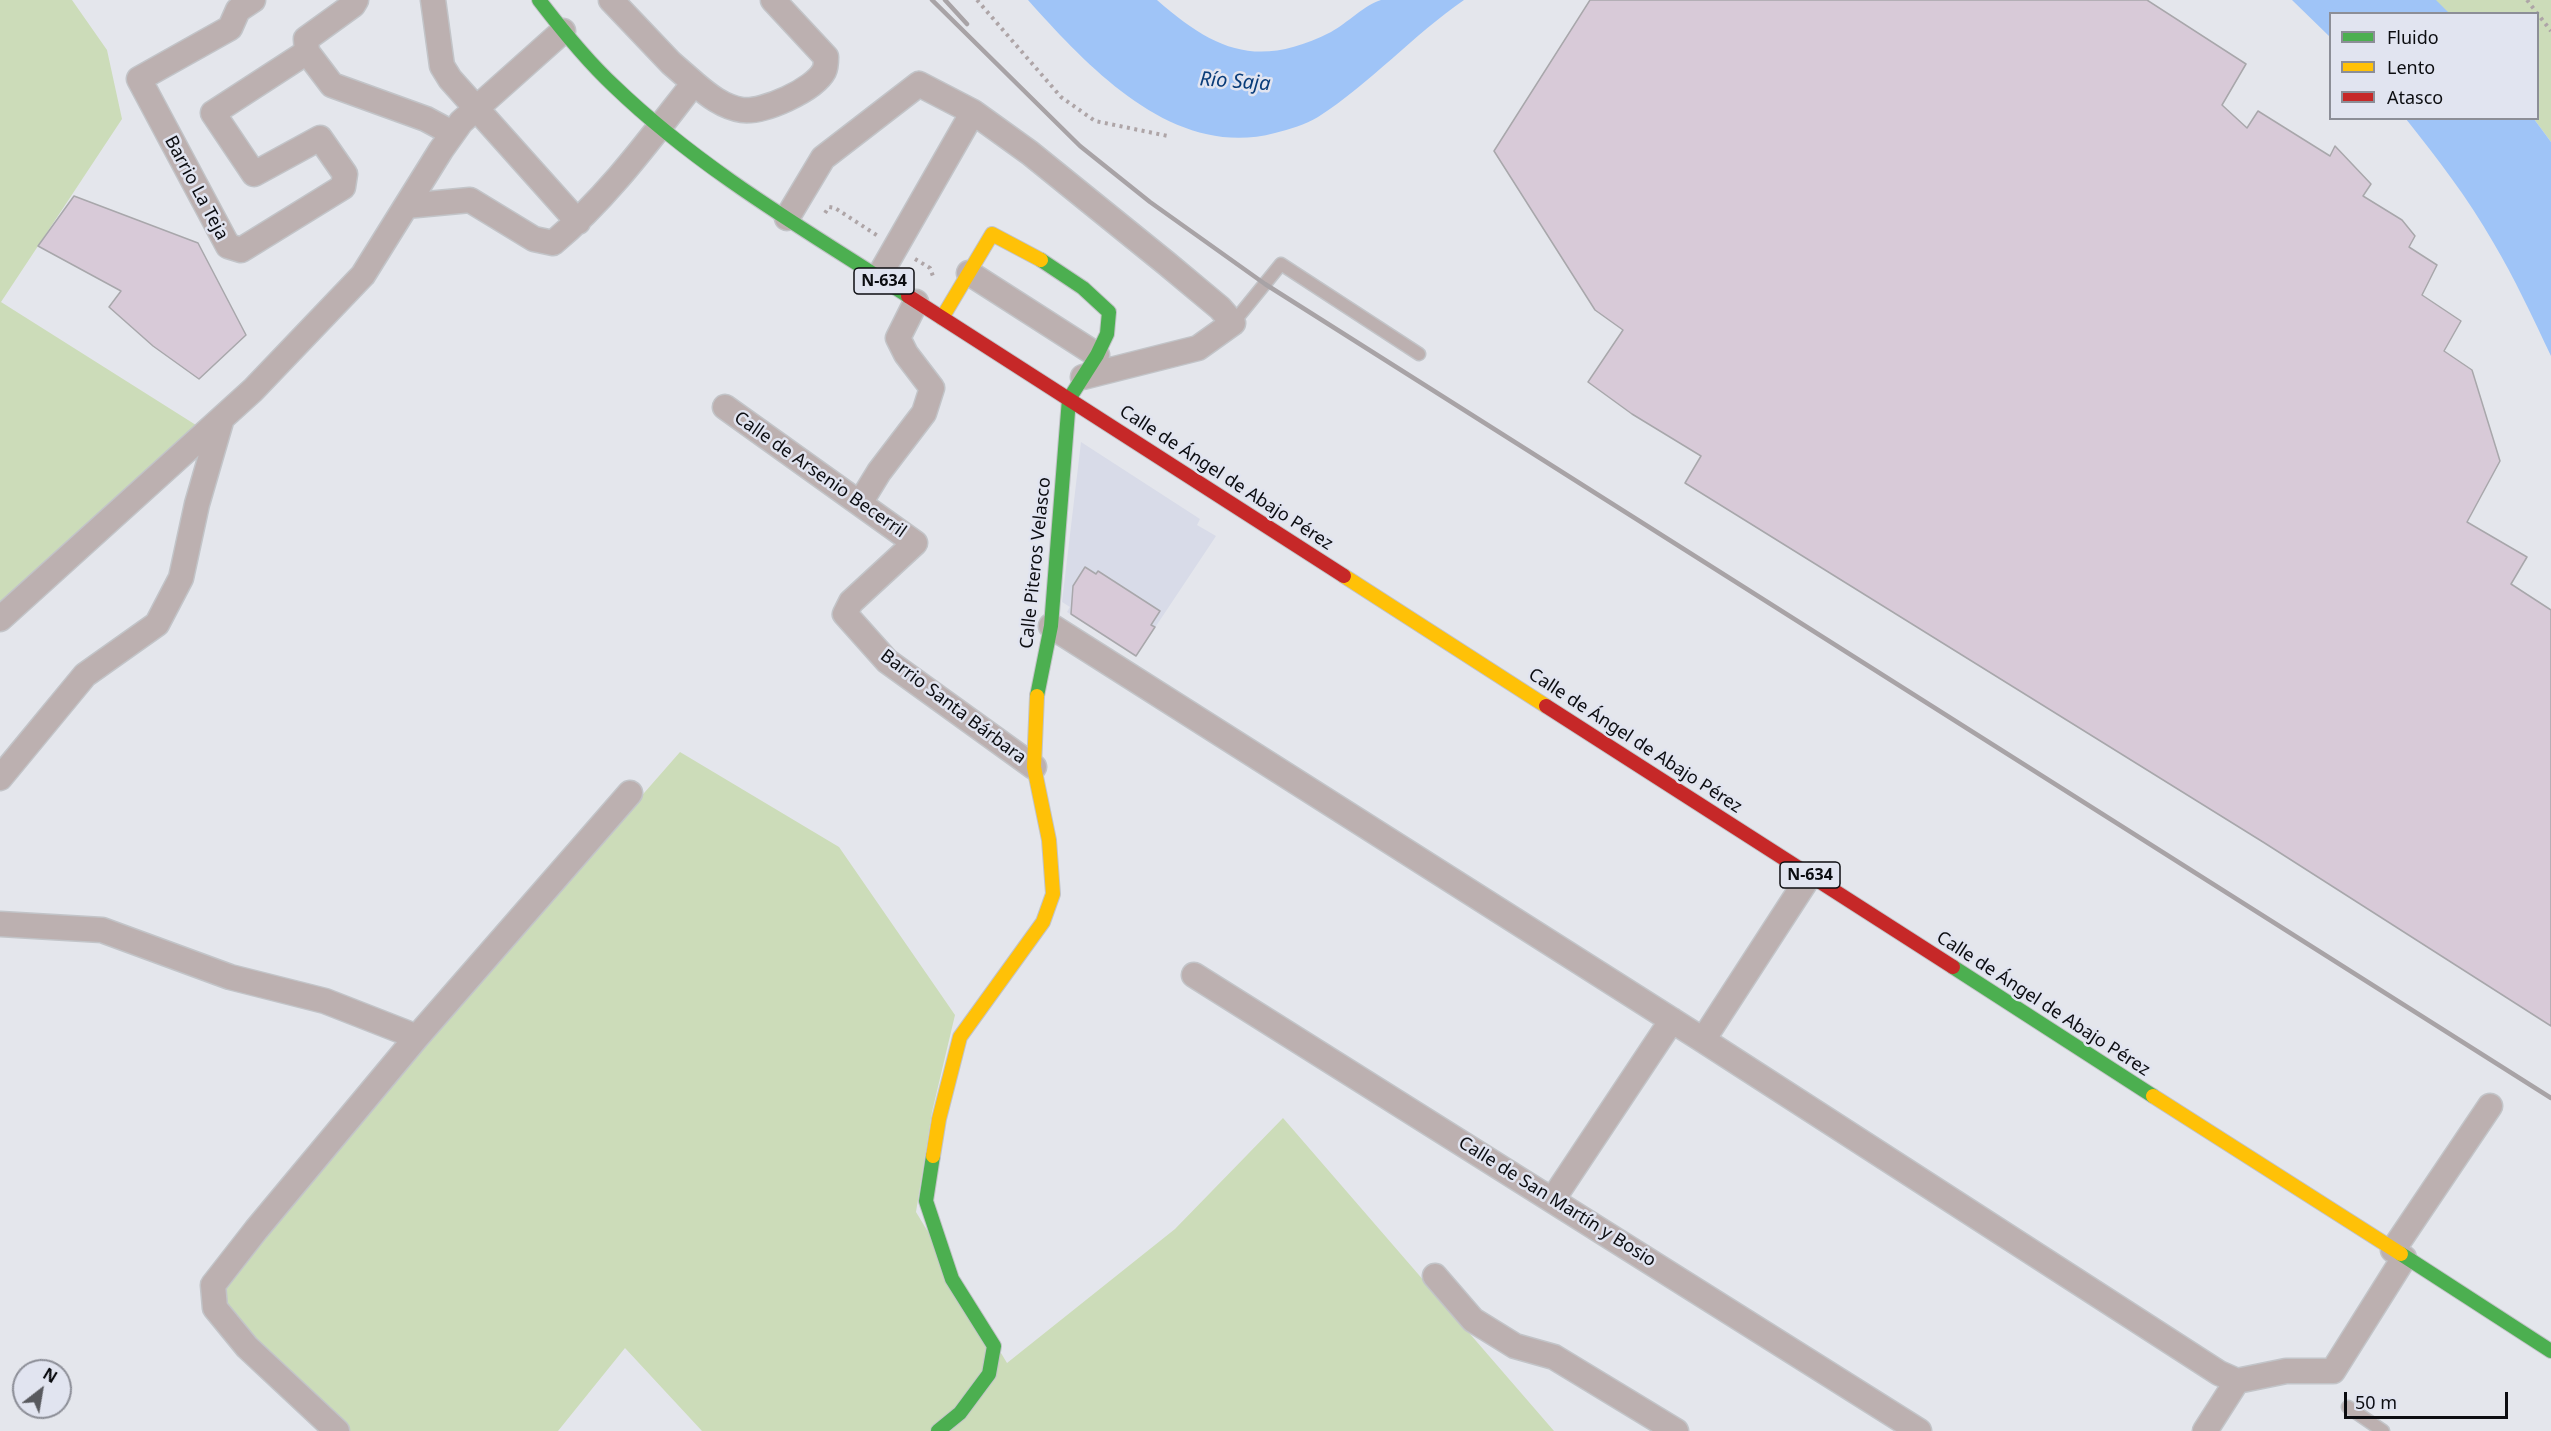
<!DOCTYPE html>
<meta charset="utf-8">
<style>
body{margin:0}
#map{position:relative;width:2551px;height:1431px;overflow:hidden;background:#e4e6ec;font-family:"Noto Sans",sans-serif}
canvas{display:block}
.legend{position:absolute;left:2329px;top:12px;width:210px;height:108px;box-sizing:border-box;background:#e1e4f0;border:2px solid #8c8e97;margin:0;padding:8px 10px;list-style:none;font-size:18px;color:#0c0d11}
.legend li{display:flex;align-items:center;gap:12px;height:30px}
.legend b{width:30px;border:2px solid #8c8e97}
.north{position:absolute;left:12px;top:1359px;width:60px;height:60px;box-sizing:border-box;background:#e1e4f0;border:2px solid #8c8e97;border-radius:50%;rotate:31deg;font-size:16px;font-weight:700;line-height:24px;text-align:center;color:#0c0d11}
.north::after{content:'';display:block;margin:auto;width:21px;height:27px;background:#58595e;clip-path:polygon(50% 0,100% 100%,50% 72%,0 100%)}
.scale{position:absolute;left:2344px;top:1392px;width:164px;height:27px;box-sizing:border-box;border:3px solid #0c0d11;border-top:0;padding-left:8px;font-size:18px;line-height:21px;white-space:nowrap;color:#0c0d11;-webkit-text-stroke:4px #e1e4f0;paint-order:stroke}
</style>
<div id="map">
<canvas width="2551" height="1431"></canvas>
<ul class="legend">
<li><b style="height:8px;background:#4caf50"></b>Fluido</li>
<li><b style="height:8px;background:#ffc107"></b>Lento</li>
<li><b style="height:8px;background:#c62828"></b>Atasco</li>
</ul>
<div class="north">N</div>
<div class="scale">50 m</div>
</div>
<script>
const context = document.querySelector('canvas').getContext('2d');
context.lineJoin = 'round';
function paint(path, color) {
  context.fillStyle = color;
  context.fill(path, 'evenodd');
}
function stroke(path, color, width, dash) {
  context.strokeStyle = color;
  context.lineWidth = width;
  context.lineCap = dash ? 'butt' : 'round';
  context.setLineDash(dash || []);
  context.stroke(path);
}
function label(font, color, halo, rows, align = 'center') {
  context.font = font + ' "Noto Sans",sans-serif';
  context.lineWidth = 5;
  context.setLineDash([]);
  context.textBaseline = 'middle';
  context.strokeStyle = halo;
  context.fillStyle = color;
  for (const [text, x, y, turn = 0] of rows) {
    context.save();
    context.translate(x, y);
    context.rotate((+turn || 0) * Math.PI / 180);
    context.textAlign = isNaN(turn) ? turn : align;
    if (halo) context.strokeText(text, 0, 0);
    context.fillText(text, 0, 0);
    context.restore();
  }
}
const built = new Path2D(`
 M1081,442L1200,519L1197,525L1216,536L1136,656L1067,612L1070,607L1062,602Z`);
const green = new Path2D(`
 M0,0H72L107,50L122,119L1,302L207,432L0,619Z
 M2432,0H2551V142L2534,119L2538,118V14L2445,13Z
 M680,752L839,847L955,1015L932,1112L916,1212L1007,1363L1175,1229L1283,1118L1554,1431H702L625,1348L558,1431H349L215,1308L213,1285Z`);
const water = new Path2D(`
 M1028,0H1157C1215,51 1258,69 1331,32C1346,24 1366,4 1381,0C1388,0 1397,0 1404,0C1424,0 1444,0 1464,0C1413,35 1371,83 1318,117C1305,125 1290,129 1275,133C1174,160 1089,68 1028,0Z
 M2292,0H2436L2449,13L2330,14V37Z
 M2406,119H2534L2551,142V356C2533,318 2515,279 2493,242C2468,198 2437,158 2406,119Z`);
const building = new Path2D(`
 M1590,0H2147L2246,64L2222,105L2247,128L2258,111L2330,156L2335,146L2371,184L2363,196L2402,220L2415,236L2409,247L2437,265L2422,295L2461,321L2444,351L2472,370L2500,461L2467,522L2527,557L2511,584L2551,610V1026L2263,842L1685,483L1701,456L1632,414L1588,382L1623,330L1595,310L1494,151Z
 M74,196L198,243L246,335L199,379L153,346L109,307L121,291L38,246Z
 M1085,567L1096,574L1098,571L1160,611L1151,625L1155,627L1136,656L1071,614L1073,586Z`);
const path = new Path2D(`
 M977,0L1061,97L1095,121L1168,136
 M2527,0L2551,31
 M825,213L829,207L835,208L878,236
 M915,259L930,268L934,279`);
const lane = new Path2D(`
 M1233,323L1281,264L1419,354
 M2348,1407L2383,1431`);
const street = new Path2D(`
 M253,0L238,10L230,28L139,79L228,246L241,250L343,187L345,174L320,138L254,174L213,113L307,52L332,85L426,119L452,133
 M433,0L442,66L450,79L578,222
 M307,52L306,39L353,5L356,0
 M694,83C708,95 723,107 742,110C763,113 814,90 824,71C826,67 826,61 826,57L773,0
 M973,112L1030,153L1166,263L1220,308L1233,323L1198,348L1083,377
 M406,206L470,200L534,239L553,243C608,197 650,139 694,83L671,63L611,0
 M787,218L823,158L919,84L973,112L878,278
 M969,273L1097,355
 M725,407L915,543L851,602L845,614L887,661L1034,767
 M860,503L879,472L924,413L932,388L906,354L898,338L916,302
 M0,619L253,390L363,275L441,150L461,122L563,31
 M1051,626L1703,1040L2219,1373L2237,1381
 M0,778L85,675L157,624L181,578L197,504L222,418
 M0,924L102,930L230,977L325,1001L417,1037L256,1230L213,1285L215,1308L247,1347L337,1431
 M1194,975L1919,1431
 M417,1037L630,793
 M1703,1040L1810,875
 M1553,1199L1672,1020
 M2393,1250L2490,1106
 M1435,1276L1473,1320L1515,1346L1554,1357L1676,1431
 M2237,1381L2286,1371H2333L2404,1258
 M2205,1431L2237,1381`);
const fast = new Path2D(`
 M539,0C562,30 586,60 614,86C701,170 807,231 908,296
 M1037,696L1051,626L1069,399L1097,355L1107,334L1109,312L1083,288L1041,260
 M1953,967L2153,1096
 M933,1156L926,1201L952,1279L994,1346L989,1374L960,1413L938,1431
 M2401,1254L2551,1351`);
const slow = new Path2D(`
 M942,318L992,234L1041,260
 M1344,576L1546,706
 M2153,1096L2401,1254
 M933,1156L939,1119L960,1037L1043,922L1053,894L1049,840L1034,767L1037,696`);
const jam = new Path2D(`
 M908,296L1344,576
 M1546,706L1953,967`);
const rail = new Path2D(`
 M932,0L1080,146L1150,202L1265,284L2551,1098
 M945,0L967,24`);
const shields = [
 [884,281,60],
 [1810,875,60]
];
const shieldNames = [
 ["N-634",884,281],
 ["N-634",1810,875]
];
const streetNames = [
 ["Barrio La Teja",196,188,62],
 ["Calle de Arsenio Becerril",820,475,35],
 ["Calle de Ángel de Abajo Pérez",1226,478,33],
 ["Calle Piteros Velasco",1036,563,-84],
 ["Barrio Santa Bárbara",953,707,37],
 ["Calle de Ángel de Abajo Pérez",1635,741,33],
 ["Calle de Ángel de Abajo Pérez",2043,1004,33],
 ["Calle de San Martín y Bosio",1557,1202,32]
];
const waterNames = [
 ["Río Saja",1235,82,4]
];
paint(built, '#d8dbe8');
paint(green, '#ccdcb9');
paint(water, '#9fc4f7');
paint(building, '#d8cad8');
stroke(building, '#a8a7ab', 1.5);
stroke(lane, '#c2c4c8', 15);
stroke(street, '#c2c4c8', 27);
stroke(fast, '#c2c4c8', 16);
stroke(slow, '#c2c4c8', 16);
stroke(jam, '#c2c4c8', 16);
stroke(path, '#aea5a7', 4, [3, 4.5]);
stroke(lane, '#bcb0b0', 12);
stroke(street, '#bcb0b0', 24);
stroke(fast, '#4caf50', 14);
stroke(slow, '#ffc107', 14);
stroke(jam, '#c62828', 14);
stroke(rail, '#a8a3a6', 4.5);
for (const [x, y, w] of shields) {
  const box = new Path2D();
  box.roundRect(x - w / 2, y - 13, w, 26, 4.5);
  context.fillStyle = '#e1e4f0';
  context.fill(box);
  stroke(box, '#0c0d11', 1.5);
}
label('bold 16px', '#0c0d11', null, shieldNames);
label('18px', '#0c0d11', '#e1e4f0', streetNames);
label('italic 20px', '#093c79', '#e1e4f0', waterNames);
</script>
